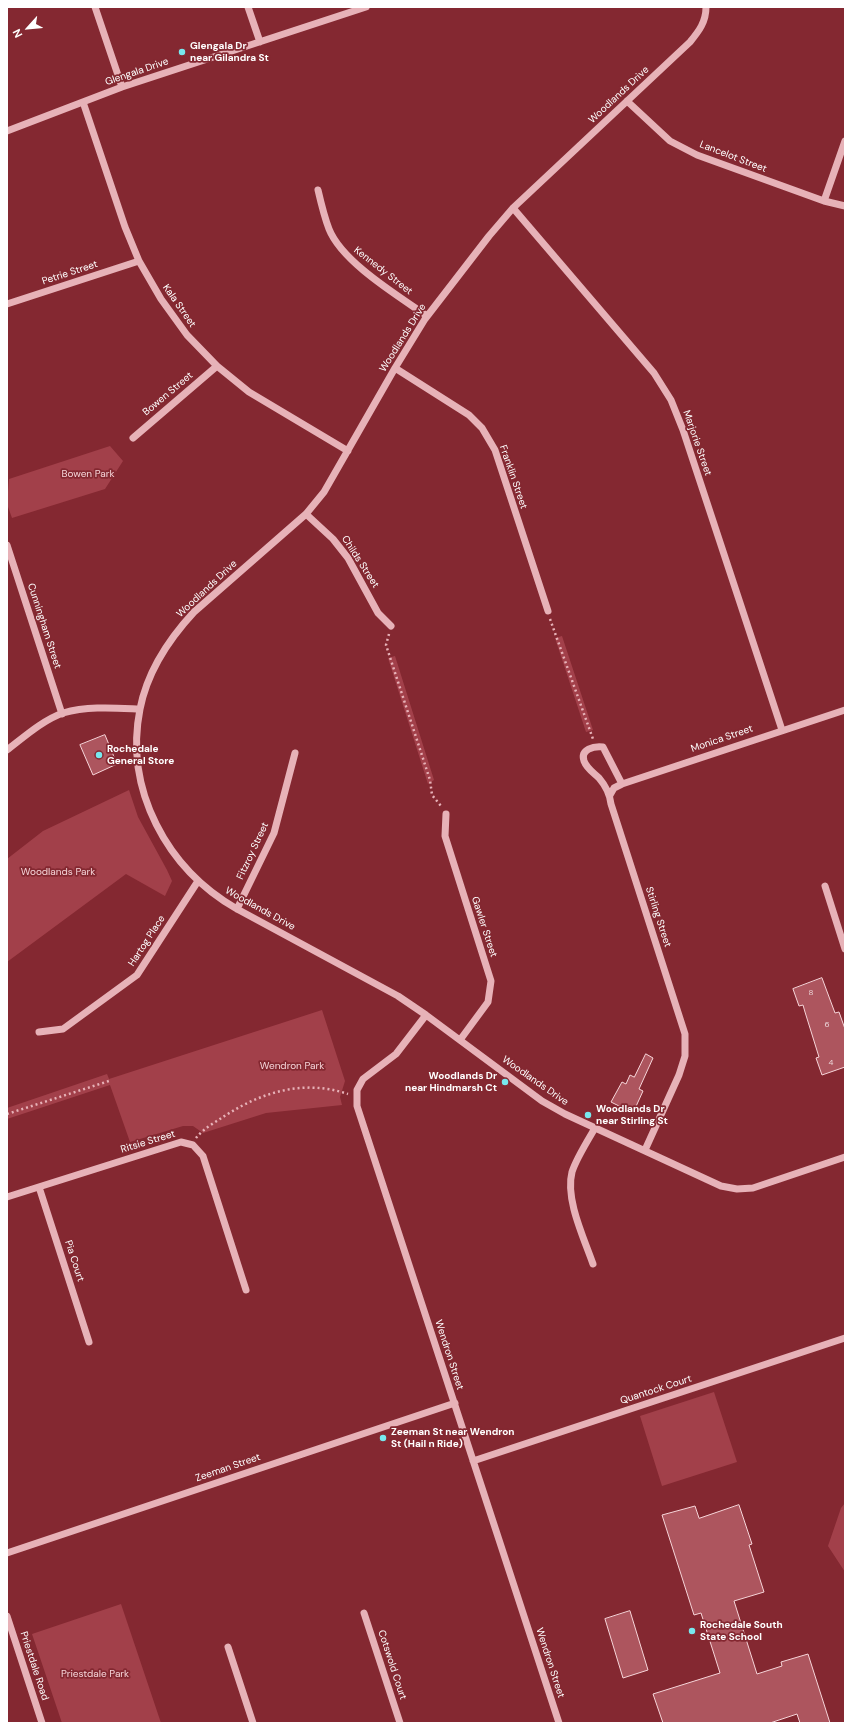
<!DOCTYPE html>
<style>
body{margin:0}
#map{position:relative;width:852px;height:1730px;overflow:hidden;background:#842831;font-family:"DM Sans",sans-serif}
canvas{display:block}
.frame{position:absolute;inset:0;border:8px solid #fff;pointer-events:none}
.north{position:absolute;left:8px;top:8px;width:40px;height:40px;-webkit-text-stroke:3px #842831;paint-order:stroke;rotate:243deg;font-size:11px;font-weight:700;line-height:16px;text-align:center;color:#fff}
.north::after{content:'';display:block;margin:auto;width:14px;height:18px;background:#fff;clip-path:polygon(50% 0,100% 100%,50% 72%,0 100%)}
</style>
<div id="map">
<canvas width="852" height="1730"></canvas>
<div class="frame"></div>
<div class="north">N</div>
</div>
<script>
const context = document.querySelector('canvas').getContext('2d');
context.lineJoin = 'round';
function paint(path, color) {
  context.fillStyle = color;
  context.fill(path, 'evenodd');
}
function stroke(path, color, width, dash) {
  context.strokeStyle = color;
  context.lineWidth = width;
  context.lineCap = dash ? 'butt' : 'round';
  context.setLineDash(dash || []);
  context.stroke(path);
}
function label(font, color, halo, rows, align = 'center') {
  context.font = font + ' "DM Sans",sans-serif';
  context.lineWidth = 3.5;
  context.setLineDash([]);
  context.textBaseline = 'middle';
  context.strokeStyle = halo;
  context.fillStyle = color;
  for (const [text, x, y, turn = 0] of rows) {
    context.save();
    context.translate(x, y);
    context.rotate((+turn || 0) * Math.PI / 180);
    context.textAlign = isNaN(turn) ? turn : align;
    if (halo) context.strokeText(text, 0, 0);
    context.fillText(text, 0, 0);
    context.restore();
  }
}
const green = new Path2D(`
 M110,446L123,461L105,489L12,518L7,504L9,479Z
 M562,636L593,730L586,732L555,638Z
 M395,656L434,780L428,784L388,658Z
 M129,790L138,817L167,870L172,881L165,896L126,874L7,962V859L43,831Z
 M322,1010L345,1081L340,1097L342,1105L266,1113L203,1133L193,1126H183L130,1142L110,1085L7,1119V1108L107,1074L109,1079Z
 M714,1392L737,1462L662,1486L640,1416Z
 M845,1503V1572L828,1546L841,1508Z
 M121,1604L161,1723H62L32,1634Z`);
const building = new Path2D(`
 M105,735L117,764L93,775L80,745Z
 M822,978L835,1013L839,1012L845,1029V1067L822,1075L816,1058L819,1057L805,1012L803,1005L799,1006L793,989Z
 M646,1054L653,1058L639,1089L643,1091L633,1113L611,1102L622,1082L626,1084L630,1075L634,1077Z
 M739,1505L752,1544L749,1545L764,1592L734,1601L757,1674L782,1666L781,1662L808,1654L830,1723H800L797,1714L770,1723H663L653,1694L720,1673L701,1613L694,1615L662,1515L695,1506L699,1518Z
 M630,1611L648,1670L623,1678L605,1619Z`);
const path = new Path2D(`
 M550,619L593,739
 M389,634L386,645L430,780L432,795L441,806
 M7,1114L109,1081
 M196,1138C203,1129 214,1123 223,1117C261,1092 304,1079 348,1094`);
const minor = new Path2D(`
 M95,7L122,87
 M248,7L260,42
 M706,7C706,22 699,31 690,42L513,208L489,236L425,319L395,368L324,492L306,514L194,612C169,639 147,673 140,709C124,790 167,869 237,909L398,996L426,1015L542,1101L565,1114L721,1186L737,1189L753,1188L845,1157
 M627,101L670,141L697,155L824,201L845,206
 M83,102L125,227L139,261L161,299L187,335L217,366L249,392L348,451
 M7,131L122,87L366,7
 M318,190C321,203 324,216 329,229C342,262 397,295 427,316
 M824,201L845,141
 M513,208L654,373L671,400L683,430L782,730
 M7,304L139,261
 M395,368L469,415L482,428L495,450L548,611
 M133,438L217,366
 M306,514L333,539L348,558L378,613L391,626
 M7,545L62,714
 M7,750C24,737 43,720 63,713C88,706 114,708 140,709
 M622,784L603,747C594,746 580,749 584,761C587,769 594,773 599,778C605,785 610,795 611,804L685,1034V1056L679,1075L645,1150
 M610,795L614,788L622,784L845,710
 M446,814L445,836L491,981L488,1002L460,1040
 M825,886L845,949
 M237,909L274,833L295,753
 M426,1015L396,1054L363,1079L357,1090V1106L559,1723
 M39,1032L63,1029L137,975L198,881
 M39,1187L89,1342
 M7,1197L181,1142L193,1145L203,1156L246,1290
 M593,1264C584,1238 565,1199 572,1172C576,1159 588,1140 595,1128
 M473,1461L845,1338
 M7,1553L455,1403
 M364,1613L400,1723
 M7,1616L42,1723
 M228,1647L253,1723`);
const markers = [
 [182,52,4,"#78e8ee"],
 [99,755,4,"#78e8ee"],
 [505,1082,4,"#78e8ee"],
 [588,1115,4,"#78e8ee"],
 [383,1438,4,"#78e8ee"],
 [692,1631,4,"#78e8ee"]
];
const numberNames = [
 ["8",811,993],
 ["6",827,1025],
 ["4",831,1063]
];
const poiNames = [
 ["Glengala Dr",190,46],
 ["near Gilandra St",190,58],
 ["Rochedale",107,749],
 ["General Store",107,761],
 ["Woodlands Dr",497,1076,"right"],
 ["near Hindmarsh Ct",497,1088,"right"],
 ["Woodlands Dr",596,1109],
 ["near Stirling St",596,1121],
 ["Zeeman St near Wendron",391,1432],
 ["St (Hail n Ride)",391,1444],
 ["Rochedale South",700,1625],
 ["State School",700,1637]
];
const streetNames = [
 ["Glengala Drive",137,72,-19],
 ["Woodlands Drive",619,95,-43],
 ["Lancelot Street",733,157,21],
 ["Kennedy Street",383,271,38],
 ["Petrie Street",70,273,-18],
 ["Kala Street",179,306,55],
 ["Woodlands Drive",403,338,-58],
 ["Bowen Street",168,394,-40],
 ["Marjorie Street",697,443,71],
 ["Franklin Street",513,477,71],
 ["Childs Street",360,562,57],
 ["Woodlands Drive",207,589,-43],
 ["Cunningham Street",44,626,72],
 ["Monica Street",722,739,-19],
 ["Fitzroy Street",253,851,-65],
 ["Woodlands Drive",260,909,29],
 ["Stirling Street",658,917,72],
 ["Gawler Street",484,927,72],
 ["Hartog Place",147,941,-57],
 ["Woodlands Drive",535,1081,35],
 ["Ritsie Street",148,1142,-17],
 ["Pia Court",74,1261,72],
 ["Wendron Street",449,1355,72],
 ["Quantock Court",656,1390,-18],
 ["Zeeman Street",228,1468,-19],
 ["Wendron Street",550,1663,72],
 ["Cotswold Court",392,1665,72],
 ["Priestdale Road",34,1666,72]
];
const parkNames = [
 ["Bowen Park",88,474],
 ["Woodlands Park",58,872],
 ["Wendron Park",292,1066],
 ["Priestdale Park",95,1674]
];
paint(green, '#a2404a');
paint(building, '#ad555e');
stroke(building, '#f6d5d9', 1);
stroke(path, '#e7b2b8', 2.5, [2, 3]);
stroke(minor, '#e7b2b8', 7);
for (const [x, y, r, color] of markers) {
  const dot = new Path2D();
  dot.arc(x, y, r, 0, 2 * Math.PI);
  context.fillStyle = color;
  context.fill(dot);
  stroke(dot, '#842831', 1.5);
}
label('8px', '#ead4d7', null, numberNames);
label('bold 10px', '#fff', '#842831', poiNames, 'left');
label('10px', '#fff', '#842831', streetNames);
label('10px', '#f6d5d9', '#842831', parkNames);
</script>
